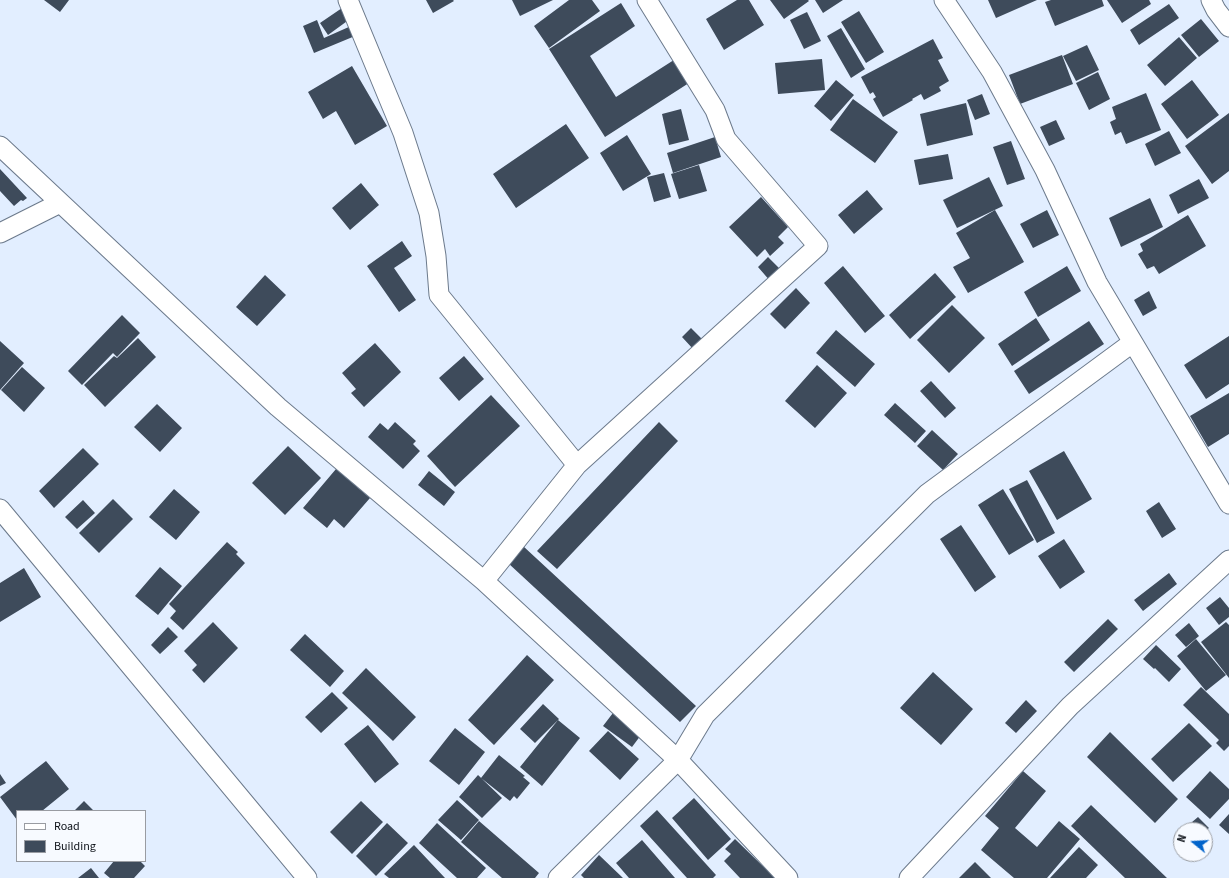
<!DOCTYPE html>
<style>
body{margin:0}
#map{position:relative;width:1229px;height:878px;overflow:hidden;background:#e2eeff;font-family:"Source Sans 3",sans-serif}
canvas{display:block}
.legend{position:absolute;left:16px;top:810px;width:130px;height:52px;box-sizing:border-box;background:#f7faff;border:1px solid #999ca2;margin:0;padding:5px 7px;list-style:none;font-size:12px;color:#0c1017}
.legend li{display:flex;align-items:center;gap:8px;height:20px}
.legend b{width:20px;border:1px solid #999ca2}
.north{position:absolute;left:1173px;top:822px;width:40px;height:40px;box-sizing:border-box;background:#f7faff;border:1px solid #999ca2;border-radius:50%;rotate:288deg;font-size:11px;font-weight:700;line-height:16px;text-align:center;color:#0c1017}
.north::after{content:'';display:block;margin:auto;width:14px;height:18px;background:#0063cb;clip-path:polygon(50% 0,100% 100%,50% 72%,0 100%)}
</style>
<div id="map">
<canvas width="1229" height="878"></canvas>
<ul class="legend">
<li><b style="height:5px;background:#fff"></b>Road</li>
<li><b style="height:11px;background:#3e4b5b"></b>Building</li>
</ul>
<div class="north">N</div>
</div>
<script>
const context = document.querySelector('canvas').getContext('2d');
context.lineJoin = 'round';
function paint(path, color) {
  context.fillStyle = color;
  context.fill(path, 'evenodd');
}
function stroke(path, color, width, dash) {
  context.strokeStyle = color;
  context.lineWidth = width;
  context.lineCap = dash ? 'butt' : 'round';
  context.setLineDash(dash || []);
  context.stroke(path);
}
const building = new Path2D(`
 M44,0H69L60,12Z
 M426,0H453L454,1L433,13Z
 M512,0H553L520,16Z
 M569,0H592L600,11L549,48L534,26Z
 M737,0H749L764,25L724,50L706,19Z
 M770,0H808L809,1L784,19Z
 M815,0H843L823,13Z
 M988,0H1037L996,18Z
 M1051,0H1102L1104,6L1055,26L1045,2Z
 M1107,0H1149L1151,4L1122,23Z
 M621,3L635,26L590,56L616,97L677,58L692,81L605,137L549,49Z
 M1169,4L1179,18L1139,45L1130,30Z
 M342,8L350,19L328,35L320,23Z
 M859,11L884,52L866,63L841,22Z
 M807,12L821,41L804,49L790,20Z
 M1201,19L1219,41L1199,57L1181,35Z
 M317,20L324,38L351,26L355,36L314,53L303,26Z
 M841,28L865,69L851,78L827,36Z
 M1179,37L1197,58L1165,86L1147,65Z
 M933,39L943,58L938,60L949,81L939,87L941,91L924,100L921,94L912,99L913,100L883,117L873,99L876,97L873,92L870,94L861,77Z
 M1087,45L1099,70L1076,81L1063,56Z
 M1062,55L1073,84L1020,104L1009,75Z
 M822,59L825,90L778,94L775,63Z
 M352,66L387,126L355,145L336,111L323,119L308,92Z
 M1098,72L1110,99L1089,110L1076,83Z
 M836,80L854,95L831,121L814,106Z
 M1192,80L1219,115L1187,139L1161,104Z
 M1146,93L1161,130L1126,144L1121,132L1115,135L1110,122L1116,119L1112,107Z
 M982,94L990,114L975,120L967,100Z
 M853,99L898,132L875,163L830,130Z
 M966,103L973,135L927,146L920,114Z
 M681,109L689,140L669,145L662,114Z
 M1229,113V171L1212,184L1185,146Z
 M1056,120L1065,139L1049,146L1040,127Z
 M566,124L589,158L516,208L493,174Z
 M1169,131L1181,153L1155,166L1145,144Z
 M627,135L651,174L623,191L600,153Z
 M715,137L721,157L673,173L667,153Z
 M1011,141L1025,179L1007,185L993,147Z
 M948,154L953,179L919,185L914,160Z
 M699,165L707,191L679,199L671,174Z
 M0,169L27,198L23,201L21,200L14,206L0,191Z
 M664,173L671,197L654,202L647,177Z
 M989,177L1003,206L957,228L943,200Z
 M1199,179L1209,198L1178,214L1169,195Z
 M361,183L379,205L350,230L332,208Z
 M867,190L883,209L854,234L838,215Z
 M761,197L788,227L778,237L784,243L770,256L765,249L757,257L729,227Z
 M1150,198L1163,227L1121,247L1109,218Z
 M995,210L1024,262L968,293L953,267L970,258L956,233Z
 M1047,210L1059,235L1033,248L1020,224Z
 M1188,215L1206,246L1159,274L1154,266L1147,269L1138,254L1143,251L1140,244Z
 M402,241L412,256L394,268L416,300L399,312L367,266Z
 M768,257L782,271L771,282L758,267Z
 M843,266L885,316L865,333L824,283Z
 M1067,266L1081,291L1038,317L1024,292Z
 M935,273L956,297L910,339L889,315Z
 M265,275L286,295L257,326L236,307Z
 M796,288L810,303L785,329L770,314Z
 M1149,291L1157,308L1143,316L1134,300Z
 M952,305L985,338L949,373L917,340Z
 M122,315L140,333L117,357L113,353L82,385L68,371Z
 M1036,318L1050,340L1012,366L998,344Z
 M1089,321L1104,344L1029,394L1014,371Z
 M691,328L704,341L694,350L682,337Z
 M836,330L875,364L855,387L816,353Z
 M1229,336V384L1206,399L1184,365Z
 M138,338L156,357L105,407L84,385L114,356L117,358Z
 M0,341L24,363L0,390Z
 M375,343L401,372L364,407L351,393L356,389L342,373Z
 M464,356L484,379L459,401L439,378Z
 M817,365L847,393L815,428L785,401Z
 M22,367L45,388L24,412L1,390Z
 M931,381L956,408L945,418L920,391Z
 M1229,393V434L1208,447L1190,416Z
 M491,395L520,426L455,487L427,456Z
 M895,403L926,431L915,443L884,415Z
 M157,404L182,428L160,452L134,427Z
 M395,422L416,441L413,444L420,451L403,469L368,437L380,423L388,430Z
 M659,422L678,441L557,569L537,551Z
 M932,430L958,454L943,470L917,446Z
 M288,446L321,478L285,515L252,483Z
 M83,448L99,464L54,508L39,491Z
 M1064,451L1092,499L1057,520L1029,471Z
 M336,469L370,498L344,528L334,519L327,528L303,508Z
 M429,471L455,492L444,506L418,485Z
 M1027,480L1055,533L1037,543L1009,489Z
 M174,489L200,512L176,540L149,517Z
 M1003,489L1034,540L1009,555L978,505Z
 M113,499L133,519L99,553L79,533Z
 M83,500L95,513L77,529L65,517Z
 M1159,502L1176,529L1162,538L1146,511Z
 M961,525L996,577L975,592L940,539Z
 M1064,539L1085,572L1060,589L1038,556Z
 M227,542L238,552L236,554L245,563L183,630L170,618L176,611L169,604Z
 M523,546L696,706L680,722L508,563Z
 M160,567L182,586L158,615L135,596Z
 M24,568L41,597L0,622V583Z
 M1169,573L1177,584L1143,611L1134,600Z
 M1220,597L1229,608V617L1219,625L1206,608Z
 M1108,619L1118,629L1074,672L1064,662Z
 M213,622L238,648L204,683L192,670L197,665L184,651Z
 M1226,622L1229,625V678L1201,642Z
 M1189,623L1199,636L1186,647L1175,635Z
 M168,627L178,637L160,654L151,645Z
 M305,634L344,671L330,687L290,650Z
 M1196,639L1226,675L1206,691L1177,656Z
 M1156,645L1181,669L1169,682L1155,668L1154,669L1143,659Z
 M527,655L554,680L494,745L468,720Z
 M366,668L416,717L393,741L342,693Z
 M933,672L973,709L941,745L900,708Z
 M1201,687L1229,714V746L1224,751L1216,743L1219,740L1183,705Z
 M332,692L348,708L321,733L305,717Z
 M1026,700L1037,711L1016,733L1005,723Z
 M543,704L559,719L535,743L520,729Z
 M616,709L644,731L632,747L603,726Z
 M558,720L580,738L542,786L520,767Z
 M1189,723L1212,746L1173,782L1151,759Z
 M368,725L399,764L375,783L344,744Z
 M455,728L485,752L459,785L429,761Z
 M608,731L639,759L620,780L589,751Z
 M1110,732L1178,799L1155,823L1087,757Z
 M499,755L525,776L523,777L530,783L517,799L514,796L510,801L481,778Z
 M46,761L69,789L42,811H17V820L0,797Z
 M1023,771L1046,791L1015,828L1037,847L1059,821L1080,839L1047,878H1014L981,850L999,828L985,816Z
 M1210,771L1229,789V799L1210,819L1186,797Z
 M0,774L6,783L0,786Z
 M478,775L502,798L482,818L459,797Z
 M694,798L731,839L708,860L672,818Z
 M457,800L479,820L461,840L438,820Z
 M84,801L94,811H74Z
 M361,801L383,822L352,854L330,832Z
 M1091,805L1167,878H1125L1071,826Z
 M657,810L716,875L713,878H687L640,826Z
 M1229,814V834L1219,825Z
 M1198,817L1209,828L1205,831V830H1187L1185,828Z
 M479,821L539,873L535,878H502L461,842Z
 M387,823L408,843L376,876L356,856Z
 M437,823L486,868L477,878H457L419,843Z
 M735,839L775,878H740L724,861L731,854L725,849Z
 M642,840L675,878H629L616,863Z
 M414,845L445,878H389L384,874Z
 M1079,847L1098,865L1086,878H1050Z
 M599,855L623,878H584L581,875Z
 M114,861H140L145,866L134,878H110L104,873Z
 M975,862L991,878H959Z
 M91,868L99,878H78Z`);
const street = new Path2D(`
 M348,0L403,133L429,213L436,256L439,295L577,465
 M944,0L992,72L1045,170L1097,282L1229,504
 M1211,0L1216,10L1229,27
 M0,146L278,407L484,581L678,760L788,878
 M0,233L60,203
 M0,509L307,878
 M484,581L577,465L818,246L726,139L715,110L647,0
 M558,878L678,760L705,715L927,494L1132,343
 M909,878L1070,706L1229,560`);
paint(building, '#3e4b5b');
stroke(street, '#6c7a8c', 21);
stroke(street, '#fff', 19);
</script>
